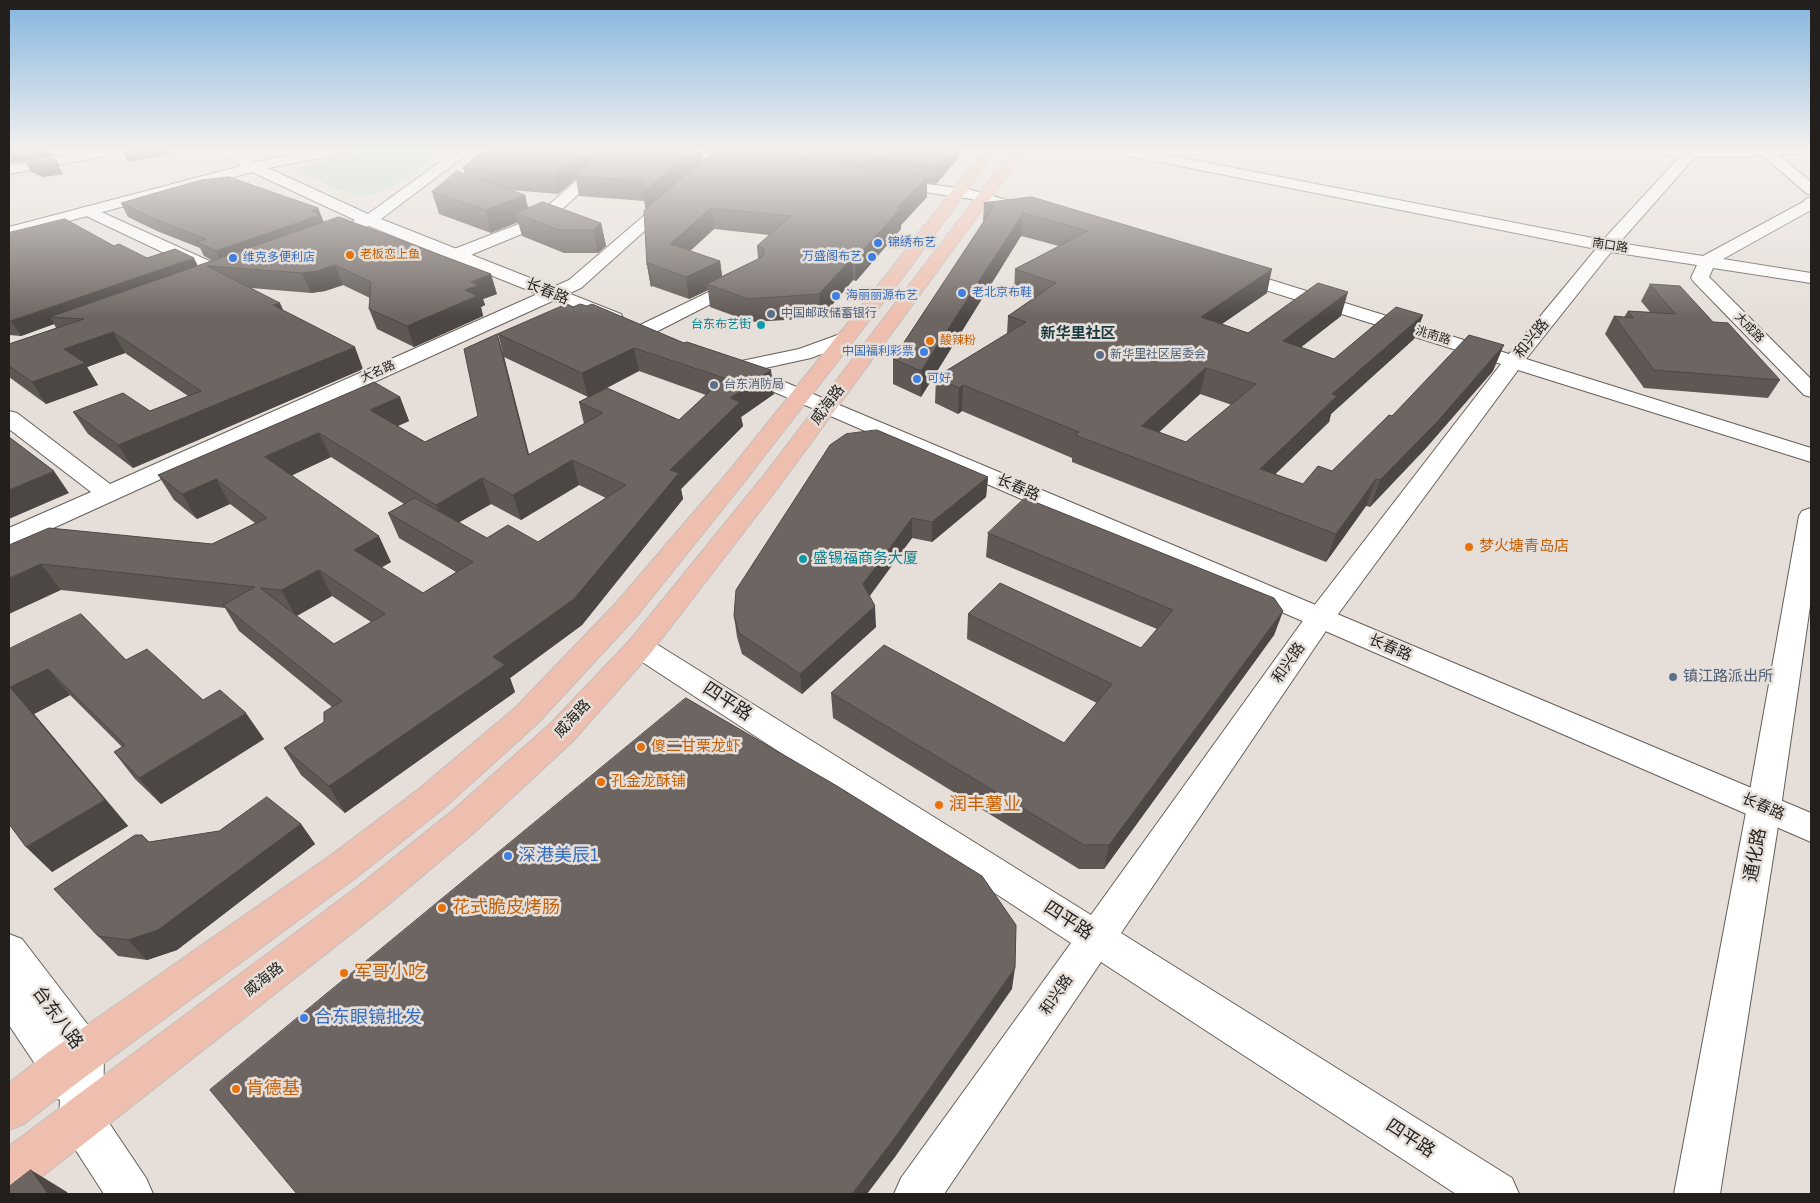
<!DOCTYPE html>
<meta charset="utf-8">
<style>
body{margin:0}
#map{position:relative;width:1820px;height:1203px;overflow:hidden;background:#e6dfd9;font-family:"Archivo Narrow",sans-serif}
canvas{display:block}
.frame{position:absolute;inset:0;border:10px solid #221f1d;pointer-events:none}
</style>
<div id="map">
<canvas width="1820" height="1203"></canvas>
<div class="frame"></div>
</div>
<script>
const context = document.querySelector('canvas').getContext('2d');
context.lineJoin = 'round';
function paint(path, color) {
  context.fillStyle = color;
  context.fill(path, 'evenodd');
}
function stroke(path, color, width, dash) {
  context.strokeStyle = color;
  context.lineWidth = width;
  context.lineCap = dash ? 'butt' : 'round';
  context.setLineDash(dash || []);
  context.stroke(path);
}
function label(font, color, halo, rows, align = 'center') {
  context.font = font + ' "Archivo Narrow","Noto Sans SC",sans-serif';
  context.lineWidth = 5;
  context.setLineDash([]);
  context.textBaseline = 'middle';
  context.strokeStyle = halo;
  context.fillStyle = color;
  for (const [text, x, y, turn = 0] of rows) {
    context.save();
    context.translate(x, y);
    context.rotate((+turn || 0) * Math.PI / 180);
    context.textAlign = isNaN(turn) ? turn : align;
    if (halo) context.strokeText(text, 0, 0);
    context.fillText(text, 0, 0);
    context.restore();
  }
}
const green = new Path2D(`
 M385,149H444C421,166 387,198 357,195C345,194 310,175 296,169L311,162Z`);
const street = new Path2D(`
 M634,149H673L744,159L749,160L751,163L749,166L744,167L641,153Z
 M1108,149H1137L1603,240L1685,151L1690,150L1697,154L1695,157L1619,243L1703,256L1803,202L1806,199L1811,197V210L1723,259L1811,273V283L1713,268L1709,277L1811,379V397L1804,395L1694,282L1691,278L1697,265L1611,252L1526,359L1811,448V462L1518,370L1330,625L1121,933L1512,1178L1519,1194H1456L1101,962L944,1194H894L901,1178L1071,943L630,654L626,647L630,640L640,637L650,640L1091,915L1310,611L1501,364L1227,278L1224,274L1227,270L1233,269L1239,270L1509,354L1596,249L1115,153Z
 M1760,149H1772L1811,182V194L1806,193L1761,154L1759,151Z
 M591,171L596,172L598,175L596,178L546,224L461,259H449L447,255L449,251L534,218L586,172Z
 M890,179L972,190L1038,209L1040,212L1038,215L1032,217L971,199L885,186L883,183L885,180Z
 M673,193L678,195L681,198L678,201L581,288L18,544L9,546V528L91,492L9,429V411L17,413L110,484L569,280L668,195Z
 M88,206L227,269L230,273L227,277L221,278L215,277L82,214L80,211L82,208Z
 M742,276L748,277L751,281L748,285L650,335L643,337L636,335L633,331L636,327Z
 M1811,508V599L1781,807L1720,1194H1674L1747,807L1799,516L1802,511Z`);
const secondary = new Path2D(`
 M98,149H128L121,153L9,174V166Z
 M218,149H235L255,162L323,149H352L345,153L268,168L368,214L458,149H474L381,219L621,314L623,318L621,322L614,324L607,322L369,226L356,230L350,228L348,225L355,220L252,172L9,237V227L241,166Z
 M1650,149H1811V153C1786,154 1663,164 1650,149Z
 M843,333L850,335L853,339L850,343L811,358L756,370L1811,813V842L819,411L727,372L724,368L727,364L799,349Z
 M9,934L22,939L98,1038L104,1053L103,1114L146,1178L153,1194H104L66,1135L59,1120L60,1100L52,1097L45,1079L9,1025Z`);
const primary = new Path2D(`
 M984,149H998L903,277L745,481L636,617L538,723L444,808L357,877L77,1083L24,1124L9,1130V1083L47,1053L331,855L420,788L516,707L616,603L729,471L891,269Z
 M1013,149H1027L777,489L650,654L573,741L476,831L383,909L25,1190L9,1194V1146L357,887L452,811L551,723L630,640L761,479Z`);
const wall = new Path2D(`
 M9,149L54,156L13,163L9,162Z
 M486,149H966L936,184L927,183V197L901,225V229L856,281L853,280L821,318L751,322L710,307L708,290L689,299L652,286L651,287L647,265L646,209L644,201L579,196L576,179L558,194L511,190L525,195L528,208L601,223L606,246L598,253H564L522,236L518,222L491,233L439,214L432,192L465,174L463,168ZM701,151L713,153L702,162ZM714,229L769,235L757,246L758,259L722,276L720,261L690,251Z
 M27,164L63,174L43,177L31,172Z
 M1032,197L1267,293L1221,324L1248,333L1341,316L1301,347L1334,359L1423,315L1414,339L1331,414L1329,422L1275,474L1303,484L1332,471L1392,416L1493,371L1426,448L1370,507L1366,506L1326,562L1072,462V458L962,411L958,414L935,403L936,377L1007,334L1008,316L1032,299L1014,292L1015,269L1059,246L1021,236L921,397L893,384V359L983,223L984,203ZM1200,394L1232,405L1186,442L1159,432Z
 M121,203L318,208L324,223L497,294L483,299L485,305L481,307L483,316L414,347L377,329L369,309L370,298L343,285L325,291L311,293L251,288L363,369L133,468L88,434L73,412L150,411L188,396L125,353L87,367L98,385L46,404L9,377V344L56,328L54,324L21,336L9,335V233L114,246L147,258L198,266L213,261L204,256L200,248L157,231L128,217Z
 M1650,284L1713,322L1780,380L1768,398L1644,388L1605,334L1614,316L1624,317L1628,311L1650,312L1641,301Z
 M567,304L774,394L741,417L743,426L681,489L683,499L582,625L510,678L515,692L345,813L301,775L284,748L324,722L332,707L239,631L225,608L61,590L9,545L212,544L255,523L230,504L197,519L174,500L158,475L400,397L409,421L397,426L425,442L478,416L497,334L504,357L529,454L584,424L579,402L588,397L504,357L498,334ZM639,371L706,395L679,420L607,388ZM331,457L404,504L388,513L399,538L456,572L423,593L381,567L391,562L292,475ZM579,485L606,498L538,542L487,538L459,522L491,504L521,520ZM332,596L371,622L334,644L297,616Z
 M830,445L988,477L986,497L932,542L912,538L869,596L876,627L802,694L742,654L737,637L734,616Z
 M988,533L1283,611L1274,635L1104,869H1079L833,718L831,693L1064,743L1097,703L967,639L968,614L1141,648L1157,629L986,557Z
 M9,649L126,660L203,700L264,739L161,804L135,779L114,752L122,747L70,695L34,714L128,826L52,872Z
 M301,824L315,844L177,950L147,960L118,956L98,936L149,842Z`);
const shadedWall = new Path2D(`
 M16,149H51L54,156L13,163L9,157V150Z
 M152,149H174L175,153L128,162L124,154Z
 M696,149H701L703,164L646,212L643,192Z
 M950,149H966L936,184V165Z
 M588,150L591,169L575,176L576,179L558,194L554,175L581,152Z
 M55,159L63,174L43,177L39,170Z
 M927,177V197L901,225V229L856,281L855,259L897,208Z
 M525,195L530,217L516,213L518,222L491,233L485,210Z
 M318,208L326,228L222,265L216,251Z
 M711,208L714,229L674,266L670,244Z
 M1023,213L1021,236L921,397V371Z
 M601,223L606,246L598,253L593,230Z
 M194,258L201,272L50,317L54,324L21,336L11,321Z
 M852,258L853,280L821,318L819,294Z
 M720,261L723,283L707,284L708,290L689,299L686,277Z
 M648,263L652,286L651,287L647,265Z
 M335,265L343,285L325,291L311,293L302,273Z
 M1272,269L1267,293L1196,342L1201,317Z
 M491,274L497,294L483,299L485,305L481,307L483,316L414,347L407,326L465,290L471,282Z
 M1348,292L1341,316L1277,366L1283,341Z
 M280,303L289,323L273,305Z
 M1423,315L1414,339L1331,414L1329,422L1253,496L1260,469L1332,394Z
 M113,332L125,353L87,367L98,385L46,404L32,382L64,349Z
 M497,334L504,357L535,480L528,455Z
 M1504,345L1493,371L1426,448L1370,507L1380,480Z
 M355,347L363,369L133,468L118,445Z
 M634,348L639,371L588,397L582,373Z
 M1206,368L1200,394L1138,452L1142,426Z
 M771,370L774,394L741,417L743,426L681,489L683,499L582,625L510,678L515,692L345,813L329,786L493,657L670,470L730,398Z
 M963,385L962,411L958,414L959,388Z
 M400,397L409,421L380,434L370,410Z
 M319,433L331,457L278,482L265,457Z
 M572,460L579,485L521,520L513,495Z
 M54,471L69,493L9,519V490Z
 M988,477L986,497L932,542V522Z
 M482,478L491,504L446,530L436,505Z
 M216,479L230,504L197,519L182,494Z
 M1376,479L1366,506L1326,562L1336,534Z
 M912,518V538L864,604L863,584Z
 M379,536L391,562L367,576L354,550Z
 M41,564L61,590L9,614V578Z
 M319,570L332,596L296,616L281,590Z
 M875,606L876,627L802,694L800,674Z
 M1283,611L1274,635L1104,869L1109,845Z
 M48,669L70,695L34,714L128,826L52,872L26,847L10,687Z
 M246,713L264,739L161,804L139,778Z
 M301,824L315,844L177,950L147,960L128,940Z
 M1015,968L1012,989L895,1157L867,1194H852Z
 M31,1170L67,1192L68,1194H48Z`);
const building = new Path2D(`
 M122,149H152L124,154Z
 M486,149H696L643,192L642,181L575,176L596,157L594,152L588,150L581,152L554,175L463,168Z
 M717,149H730L927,177L897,208H901L855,259L852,258L819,294L748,299L707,284L762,257L765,251L762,247L757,246L791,216L711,208L670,244L720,261L686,277L648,263L647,265L644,211Z
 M820,149H950L936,165Z
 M55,159L59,166L39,170L27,164Z
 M457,171L525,195L485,210L432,192Z
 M229,177L318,208L311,211L320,215L216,251L197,242L206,239L150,217L121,203L201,180Z
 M1032,197L1272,269L1201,317L1248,333L1318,283L1348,292L1283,341L1334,359L1396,307L1423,315L1332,394L1337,396L1260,469L1303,484L1318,466L1332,471L1389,415L1392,416L1469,335L1504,345L1437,422L1380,480L1376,479L1336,534L1075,435L1079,432L963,385L959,388L936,377L1026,322L1008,316L1056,283L1015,269L1088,231L1023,213L921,371L893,359L994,206L984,203ZM1206,368L1256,384L1186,442L1142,426Z
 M543,202L601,223L593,230H559L516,213Z
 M339,217L491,274L471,282L479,285L465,290L477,296L407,326L369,309L371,282L335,265L317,271L302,273L207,266L280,303L273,305L355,347L118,445L73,412L123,393L150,411L201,391L113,332L64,349L85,363L32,382L9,366V344L84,319L50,317Z
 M65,219L114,246L119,244L147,258L175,249L194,258L11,321H9V233Z
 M1650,284L1680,286L1713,322L1728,323L1780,380L1654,370L1614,316L1633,318L1628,311L1675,314Z
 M567,304L573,307L580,304L587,306L592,304L684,343L687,342L771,370L730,398L740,402L670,470L679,473L574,599L493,657L505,665L329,786L284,748L324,722V712L342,701L223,605L255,587L41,564L9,578V545L49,528L212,544L267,518L216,479L182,494L158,475L374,382L400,397L370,410L425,442L478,416L464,349L497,334L528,455L603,413L579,402L607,388L679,420L724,378L634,348L582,373L498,334ZM319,433L436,505L482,478L513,495L572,460L626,485L538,542L508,525L487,538L415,498L388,513L473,562L423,593L354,550L379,536L265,457ZM319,570L385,614L334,644L260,588L281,590Z
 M877,430L988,477L932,522L912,518L863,584L875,606L800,674L739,633L734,616L736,590L830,445L846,434Z
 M9,437L54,471L9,490Z
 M1025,498L1274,598L1283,611L1109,845H1084L831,693L884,645L1064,743L1112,684L968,614L1000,583L1141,648L1173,610L988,533Z
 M81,614L126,660L147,649L203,700L220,690L246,713L139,778L114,752L125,745L48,669L10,687L105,800L26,847L9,824V649Z
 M686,698L837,786L982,876L1016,925L1015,968L894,1139L852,1194H297L210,1090Z
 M267,797L301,824L158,930L128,940L98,936L54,889L135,835H142L149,842L219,831Z
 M31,1170L48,1194H9V1187Z`);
const markers = [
 [878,243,5,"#3f7fe0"],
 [350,255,5,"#e8710a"],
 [872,257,5,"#3f7fe0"],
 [233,258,5,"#3f7fe0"],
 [962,293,5,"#3f7fe0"],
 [836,296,5,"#3f7fe0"],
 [771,314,5,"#5c6f8a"],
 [761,325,5,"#0f9aa8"],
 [930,341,5,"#e8710a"],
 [924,352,5,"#3f7fe0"],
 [1100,355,5,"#5c6f8a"],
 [917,379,5,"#3f7fe0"],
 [714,385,5,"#5c6f8a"],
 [1469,547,5,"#e8710a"],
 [803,559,5,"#0f9aa8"],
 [1673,677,5,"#5c6f8a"],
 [641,747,5,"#e8710a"],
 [601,782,5,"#e8710a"],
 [939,805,5,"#e8710a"],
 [508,856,5,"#3f7fe0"],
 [442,908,5,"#e8710a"],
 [344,973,5,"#e8710a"],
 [304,1018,5,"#3f7fe0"],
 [236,1089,5,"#e8710a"]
];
const farShopnames = [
 ["锦绣布艺",888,243],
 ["万盛阁布艺",862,257,"right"],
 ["维克多便利店",243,258],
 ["老北京布鞋",972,293],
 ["海丽丽源布艺",846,296],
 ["中国福利彩票",914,352,"right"],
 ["可好",927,379]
];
const farStreetnames = [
 ["南口路",1610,246,9],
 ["大成路",1749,328,46],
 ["洮南路",1433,336,17],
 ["大名路",378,372,-24]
];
const farFoodnames = [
 ["老板恋上鱼",360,255],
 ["酸辣粉",940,341]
];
const farServicenames = [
 ["中国邮政储蓄银行",781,314],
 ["新华里社区居委会",1110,355],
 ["台东消防局",724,385]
];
const farCulturenames = [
 ["台东布艺街",751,325]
];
const streetNames = [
 ["长春路",547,292,22],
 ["和兴路",1532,339,-51],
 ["威海路",828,405,-53],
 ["长春路",1018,488,23],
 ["长春路",1390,648,23],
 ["和兴路",1289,663,-55],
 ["威海路",573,719,-47],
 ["长春路",1763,807,23],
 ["威海路",264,980,-38],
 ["和兴路",1057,995,-55]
];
const farQuarternames = [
 ["新华里社区",1078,334]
];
const foodNames = [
 ["梦火塘青岛店",1479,547],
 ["傻二甘栗龙虾",651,747],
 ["孔金龙酥铺",611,782]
];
const cultureNames = [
 ["盛锡福商务大厦",813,559]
];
const serviceNames = [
 ["镇江路派出所",1683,677]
];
const nearStreetnames = [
 ["四平路",727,702,33],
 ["通化路",1756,855,-80],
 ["四平路",1068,921,33],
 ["台东八路",57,1018,54],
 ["四平路",1410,1139,33]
];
const nearFoodnames = [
 ["润丰薯业",949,805],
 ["花式脆皮烤肠",452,908],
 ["军哥小吃",354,973],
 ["肯德基",246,1089]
];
const nearShopnames = [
 ["深港美辰1",518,856],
 ["合东眼镜批发",314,1018]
];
paint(green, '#bcd7bf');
stroke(street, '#655f59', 2);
stroke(secondary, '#655f59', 2);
stroke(primary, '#c1c0c0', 2);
paint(street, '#fff');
paint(secondary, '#fff');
paint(primary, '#eebfaf');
paint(wall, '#5e5754');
paint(shadedWall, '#4c4745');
paint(building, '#6d6562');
stroke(building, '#4c4745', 1);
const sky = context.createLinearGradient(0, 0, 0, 318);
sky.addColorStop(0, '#84b5e0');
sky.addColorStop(0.47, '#f4f1ee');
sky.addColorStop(1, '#f4f1ee00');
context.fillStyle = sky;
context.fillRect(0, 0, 1820, 318);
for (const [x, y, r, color] of markers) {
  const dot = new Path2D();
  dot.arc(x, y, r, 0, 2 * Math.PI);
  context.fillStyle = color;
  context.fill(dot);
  stroke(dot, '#e6dfd9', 2);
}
label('12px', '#366cbe', '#e6dfd9', farShopnames, 'left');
label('12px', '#221f1d', '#e6dfd9', farStreetnames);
label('12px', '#c56008', '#e6dfd9', farFoodnames, 'left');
label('12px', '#4e5e75', '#e6dfd9', farServicenames, 'left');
label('12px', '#0d838f', '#e6dfd9', farCulturenames, 'right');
label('15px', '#221f1d', '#e6dfd9', streetNames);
label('bold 15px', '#1a3941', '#e6dfd9', farQuarternames);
label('15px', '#c56008', '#e6dfd9', foodNames, 'left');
label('15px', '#0d838f', '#e6dfd9', cultureNames, 'left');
label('15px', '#4e5e75', '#e6dfd9', serviceNames, 'left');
label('18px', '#221f1d', '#e6dfd9', nearStreetnames);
label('18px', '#c56008', '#e6dfd9', nearFoodnames, 'left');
label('18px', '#366cbe', '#e6dfd9', nearShopnames, 'left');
</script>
